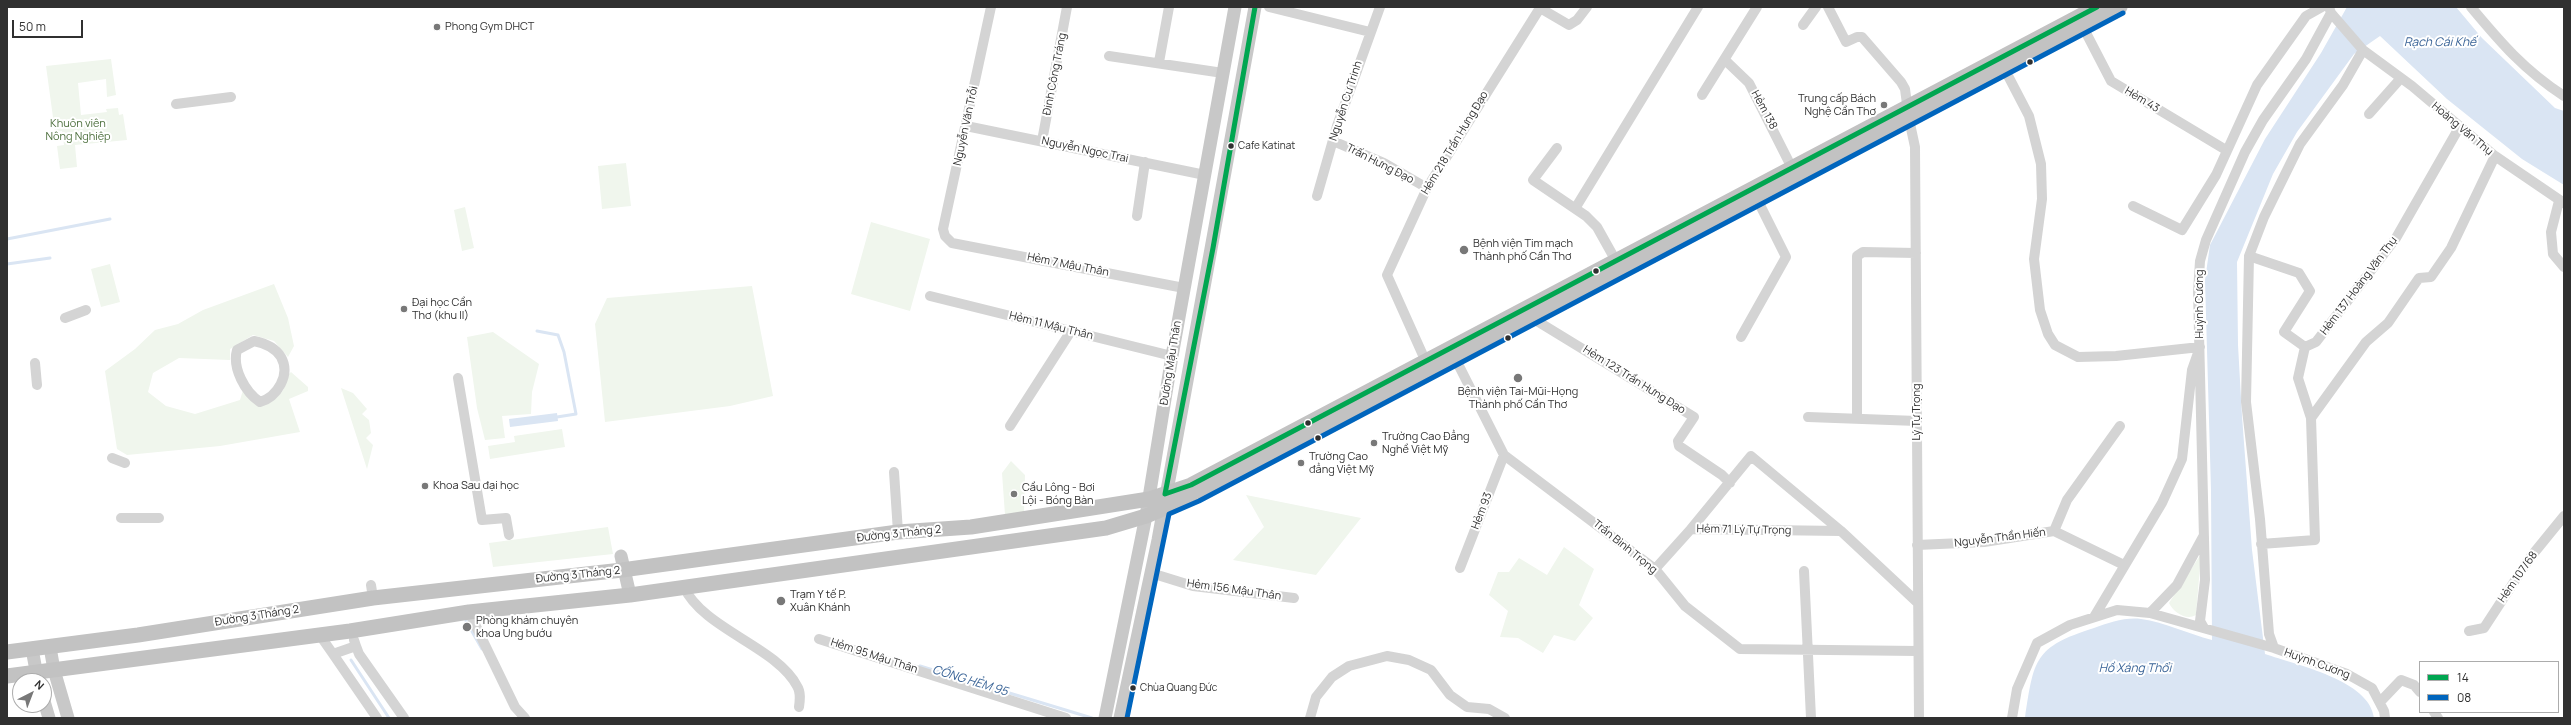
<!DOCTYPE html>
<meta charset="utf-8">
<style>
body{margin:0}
#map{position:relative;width:2571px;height:725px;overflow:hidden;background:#fff;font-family:Manrope,sans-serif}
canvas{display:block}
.frame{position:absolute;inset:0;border:8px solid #303030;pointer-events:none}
.legend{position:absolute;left:2419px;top:661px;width:140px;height:52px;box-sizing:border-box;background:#fff;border:1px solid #acacac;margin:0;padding:5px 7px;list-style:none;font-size:12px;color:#303030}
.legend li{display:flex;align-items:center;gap:8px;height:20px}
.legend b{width:20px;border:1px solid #acacac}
.north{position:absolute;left:12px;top:673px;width:40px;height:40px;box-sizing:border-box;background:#fff;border:1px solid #acacac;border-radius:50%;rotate:42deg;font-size:11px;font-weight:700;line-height:16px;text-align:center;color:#303030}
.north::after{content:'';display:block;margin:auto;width:14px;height:18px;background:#787878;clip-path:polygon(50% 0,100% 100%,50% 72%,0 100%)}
.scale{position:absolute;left:12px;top:20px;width:71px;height:18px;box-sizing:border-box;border:2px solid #303030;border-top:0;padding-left:5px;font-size:12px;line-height:14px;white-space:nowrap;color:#303030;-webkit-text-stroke:3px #fff;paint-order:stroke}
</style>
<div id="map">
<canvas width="2571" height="725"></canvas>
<div class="frame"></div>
<ul class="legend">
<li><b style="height:5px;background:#00a651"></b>14</li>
<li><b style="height:5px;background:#0065bd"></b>08</li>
</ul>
<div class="north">N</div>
<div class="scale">50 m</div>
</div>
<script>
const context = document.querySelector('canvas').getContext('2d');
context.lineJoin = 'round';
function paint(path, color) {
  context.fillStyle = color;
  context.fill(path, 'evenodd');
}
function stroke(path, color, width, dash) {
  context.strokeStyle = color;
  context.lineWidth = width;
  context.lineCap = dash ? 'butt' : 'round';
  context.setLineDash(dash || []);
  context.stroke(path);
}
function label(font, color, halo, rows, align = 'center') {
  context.font = font + ' Manrope,sans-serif';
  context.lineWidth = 4;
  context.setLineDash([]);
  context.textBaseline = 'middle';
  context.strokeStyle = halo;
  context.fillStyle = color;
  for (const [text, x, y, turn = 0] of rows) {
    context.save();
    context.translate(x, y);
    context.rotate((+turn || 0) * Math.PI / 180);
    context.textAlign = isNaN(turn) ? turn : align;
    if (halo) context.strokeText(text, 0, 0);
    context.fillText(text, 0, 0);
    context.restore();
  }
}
const green = new Path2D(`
 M111,59L116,95L107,97L106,79L78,83L81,115L107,112L106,109L118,108L119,115L123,114L127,140L75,145L77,167L60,169L57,146L64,145L62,131L55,132L46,66Z
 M626,163L631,206L602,209L598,166Z
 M465,207L474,248L462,251L454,210Z
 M871,222L930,239L910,311L851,294Z
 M110,264L120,302L101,307L91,269Z
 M274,284L288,318L294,346L288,357L274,341L253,335L230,349V360L179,358L153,373L148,392L166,406L195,414L240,400L243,390L260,404C276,400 286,393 287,376L291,372L308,387V391L289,399L300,432L220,446L127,455L117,449L105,371L135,349L155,330L178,324L203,310Z
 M752,286L773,396L730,406L605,422L595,324L607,298Z
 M493,332L539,364L532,392L531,414L502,416L505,438L485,440L477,408L467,337Z
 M341,388L353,393L367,409L362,414L369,420L371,433L366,438L373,445L367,469Z
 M562,429L565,447L490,459L488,446L515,442L514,436Z
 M1011,461L1025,475L1024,514L1005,515L1002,473Z
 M1246,495L1361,518L1316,575L1233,560L1264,527Z
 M608,527L613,554L493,567L489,543Z
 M1564,547L1594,569L1579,605L1593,618L1575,641L1554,635L1543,653L1518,638L1500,637L1508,611L1489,595L1498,572H1509L1519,558L1547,575Z
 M2201,554L2196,615C2186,621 2173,612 2169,603Z`);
const water = new Path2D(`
 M2347,7H2456L2482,38L2555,108L2564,111V185L2522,159L2447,99L2380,36L2354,54L2297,132L2273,174L2237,262L2238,345L2242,416L2252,550L2265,654C2296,665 2370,680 2374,718H2025C2034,659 2034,647 2094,628C2109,623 2125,617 2141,619C2165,622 2188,634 2212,640L2211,490L2205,280L2210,245L2265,139L2321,53Z
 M557,413L558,421L510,427L509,419Z`);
const stream = new Path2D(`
 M7,239L110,219
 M7,264L50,258
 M537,331L558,335L564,352L576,414L557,417
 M466,621L482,649
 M351,660L389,718
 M920,666L1092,718`);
const minor = new Path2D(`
 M991,7L943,229L945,236L952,243L1184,288
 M1269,7L1370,32
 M1828,7L1846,42L1857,37H1862L1901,82L1905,89L1909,119L1915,147L1919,718
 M2329,7L2331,13L2363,50L2412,86L2495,156L2564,203
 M2471,7C2501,43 2524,70 2564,96
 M1803,25L1816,7
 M2083,27L2111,81L2226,150
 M1109,56L1223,73
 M1725,60L1749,83L1792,168
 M1159,62L1169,7
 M2004,68L2029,116L2041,164L2042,199L2034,259L2040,310L2048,334L2055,345L2078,357L2116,356L2200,347
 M1702,95L1757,7
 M176,104L231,97
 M2369,114L2401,78
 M966,126L1205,175
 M1042,141L1067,7
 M1333,141L1384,163L1427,188
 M1557,148L1533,180L1586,216L1597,227L1616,261
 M1317,196L1337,126L1380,7
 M2559,201L2551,232L2553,254L2564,267
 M2133,206L2182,230L2216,175L2257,85L2306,16L2322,7
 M1576,207L1698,7
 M1137,216L1145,162
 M2249,256L2299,273L2310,291L2284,332L2305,347
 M930,296L1172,356
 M65,318L86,310
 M1532,318L1694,417L1678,441L1679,446L1722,475L1730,483
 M1741,337L1786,257L1757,199
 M254,341C264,343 275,347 281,357C291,375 277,397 260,402C245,392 232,368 237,350Z
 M1455,358L1504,455L1655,569L1685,606L1740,649L1918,651
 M1426,362L1387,275L1427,188L1540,8L1569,25L1577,20L1587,7
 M35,363L37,385
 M458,378L482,520L506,518L509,535
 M1808,417L1917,421
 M2311,418L2366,342L2388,323L2419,278L2431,277L2451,248L2495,156
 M1857,419V256L1863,252L1916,253
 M1010,426L1071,331
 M112,458L125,463
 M894,472L898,532
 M121,518H159
 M1841,531L1751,456L1691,529L1841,531L1918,603
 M2054,531L2067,500L2120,426
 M2261,544L2315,540L2311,418L2298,378L2305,347L2316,342L2396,238L2460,126
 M1917,545L1984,542L2054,531L2124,565
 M1460,568L1504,455
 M1655,569L1691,529
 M1804,571L1811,718
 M1151,573L1193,586L1294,598
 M371,585L373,598
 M684,587C703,629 777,647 797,686C801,692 800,700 799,707
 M469,612L515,707L525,718
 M2150,613L2177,585L2203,537
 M2094,617L2162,503L2182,459L2192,370L2198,353
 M2204,628L2200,621L2205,580L2198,292L2200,261L2206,240L2245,152L2263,120L2306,59L2331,13
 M2469,631L2484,628L2529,559L2564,516
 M319,634L333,654L356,646L354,640
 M819,639L1066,718
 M356,646L359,654L404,718
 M2274,648L2269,634L2260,519L2246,402L2249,256L2264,217L2300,144L2343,85L2363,50
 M333,654L377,718
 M2380,702L2401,680L2414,685L2420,692
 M2434,712L2438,718
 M1310,718L1316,697L1332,677L1349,666L1387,656L1409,660L1431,670L1450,695L1467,707L1489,709L1505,718
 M2012,718L2017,689L2037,643L2070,625L2117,610L2150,613L2274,648L2347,674L2372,688L2384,711L2385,718`);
const major = new Path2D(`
 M621,556L630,595
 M50,647L54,670L68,718
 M32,649L38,681
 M44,701L49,718
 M1105,718L1146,516L1172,356L1235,7
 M1120,718L1158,540L1255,7`);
const highway = new Path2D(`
 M7,652L138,635L373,598L622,570L898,532L971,527L1149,499L1191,485L2097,7
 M7,676L350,631L469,612L630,595L1106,528L1146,516L1196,495L2120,7`);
const bus1 = new Path2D(`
 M1255,7L1213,248L1165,494L1191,485L2097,7`);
const bus2 = new Path2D(`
 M1127,718L1169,514L1199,501L2123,13`);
const markers = [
 [437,27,4,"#787878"],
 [2030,62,3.5,"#303030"],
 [1884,105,4,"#787878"],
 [1231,146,3.5,"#303030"],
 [1464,250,5,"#787878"],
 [1596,271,3.5,"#303030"],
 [404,309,4,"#787878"],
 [1508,338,3.5,"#303030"],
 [1518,378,5,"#787878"],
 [1308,423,3.5,"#303030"],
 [1318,438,3.5,"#303030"],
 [1374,443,4,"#787878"],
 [1301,463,4,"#787878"],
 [425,486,4,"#787878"],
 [1014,494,4,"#787878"],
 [781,601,5,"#787878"],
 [467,627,5,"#787878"],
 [1133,688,3.5,"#303030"]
];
const busNames = [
 ["Cafe Katinat",1238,146],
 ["Chùa Quang Đức",1140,688]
];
const poiNames = [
 ["Phong Gym DHCT",445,27],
 ["Trung cấp Bách",1876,99,"right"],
 ["Nghệ Cần Thơ",1876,112,"right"],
 ["Bệnh viện Tim mạch",1473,244],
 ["Thành phố Cần Thơ",1473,257],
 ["Đại học Cần",412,303],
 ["Thơ (khu II)",412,316],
 ["Bệnh viện Tai-Mũi-Họng",1518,392,"center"],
 ["Thành phố Cần Thơ",1518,405,"center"],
 ["Trường Cao Đẳng",1382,437],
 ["Nghề Việt Mỹ",1382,450],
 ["Trường Cao",1309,457],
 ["đẳng Việt Mỹ",1309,470],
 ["Khoa Sau đại học",433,486],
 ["Cầu Lông - Bơi",1022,488],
 ["Lội - Bóng Bàn",1022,501],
 ["Trạm Y tế P.",790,595],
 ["Xuân Khánh",790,608],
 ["Phòng khám chuyên",476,621],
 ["khoa Ung bướu",476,634]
];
const streetNames = [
 ["Đinh Công Tráng",1055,74,-79],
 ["Hẻm 43",2142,100,31],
 ["Nguyễn Cư Trinh",1346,101,-72],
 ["Hẻm 138",1764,110,62],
 ["Nguyễn Văn Trỗi",966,126,-78],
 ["Hoàng Văn Thụ",2462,129,40],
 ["Hẻm 218 Trần Hưng Đạo",1455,143,-59],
 ["Nguyễn Ngọc Trai",1085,150,12],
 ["Trấn Hưng Đạo",1380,164,27],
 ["Hẻm 7 Mậu Thân",1068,265,11],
 ["Hẻm 137 Hoàng Văn Thụ",2359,286,-53],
 ["Huỳnh Cương",2200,304,-90],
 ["Hẻm 11 Mậu Thân",1051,326,14],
 ["Đường Mậu Thân",1171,363,-81],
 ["Hẻm 123 Trần Hưng Đạo",1634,380,32],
 ["Lý Tự Trọng",1917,412,-90],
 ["Hẻm 93",1482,511,-69],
 ["Hẻm 71 Lý Tự Trọng",1744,530,1],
 ["Đường 3 Tháng 2",899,534,-6],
 ["Nguyễn Thần Hiến",2000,538,-7],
 ["Trần Bình Trọng",1625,547,39],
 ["Đường 3 Tháng 2",578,575,-6],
 ["Hẻm 107/68",2518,577,-55],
 ["Hẻm 156 Mậu Thân",1234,590,8],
 ["Đường 3 Tháng 2",257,616,-9],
 ["Hẻm 95 Mậu Thân",874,656,18],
 ["Huỳnh Cương",2317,664,20]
];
const parkNames = [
 ["Khuôn viên",78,124],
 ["Nông Nghiệp",78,137]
];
const waterNames = [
 ["Rạch Cái Khế",2440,43],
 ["Hồ Xáng Thổi",2135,669],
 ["CỐNG HẺM 95",970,681,17]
];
paint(green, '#f0f6ed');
paint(water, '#dae5f3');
stroke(stream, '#dae5f3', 3);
stroke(minor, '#d4d4d4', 10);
stroke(major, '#c8c8c8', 13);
stroke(highway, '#c2c2c2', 15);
stroke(bus1, '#00a651', 5);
stroke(bus2, '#0065bd', 5);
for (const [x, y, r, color] of markers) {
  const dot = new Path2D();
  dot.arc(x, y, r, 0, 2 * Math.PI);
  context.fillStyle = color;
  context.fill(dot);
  stroke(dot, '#fff', 1.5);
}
label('10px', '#303030', '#fff', busNames, 'left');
label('11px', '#303030', '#fff', poiNames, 'left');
label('11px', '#303030', '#fff', streetNames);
label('11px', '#4b6e3b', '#fff', parkNames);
label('italic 12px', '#3a6497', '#fff', waterNames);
</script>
